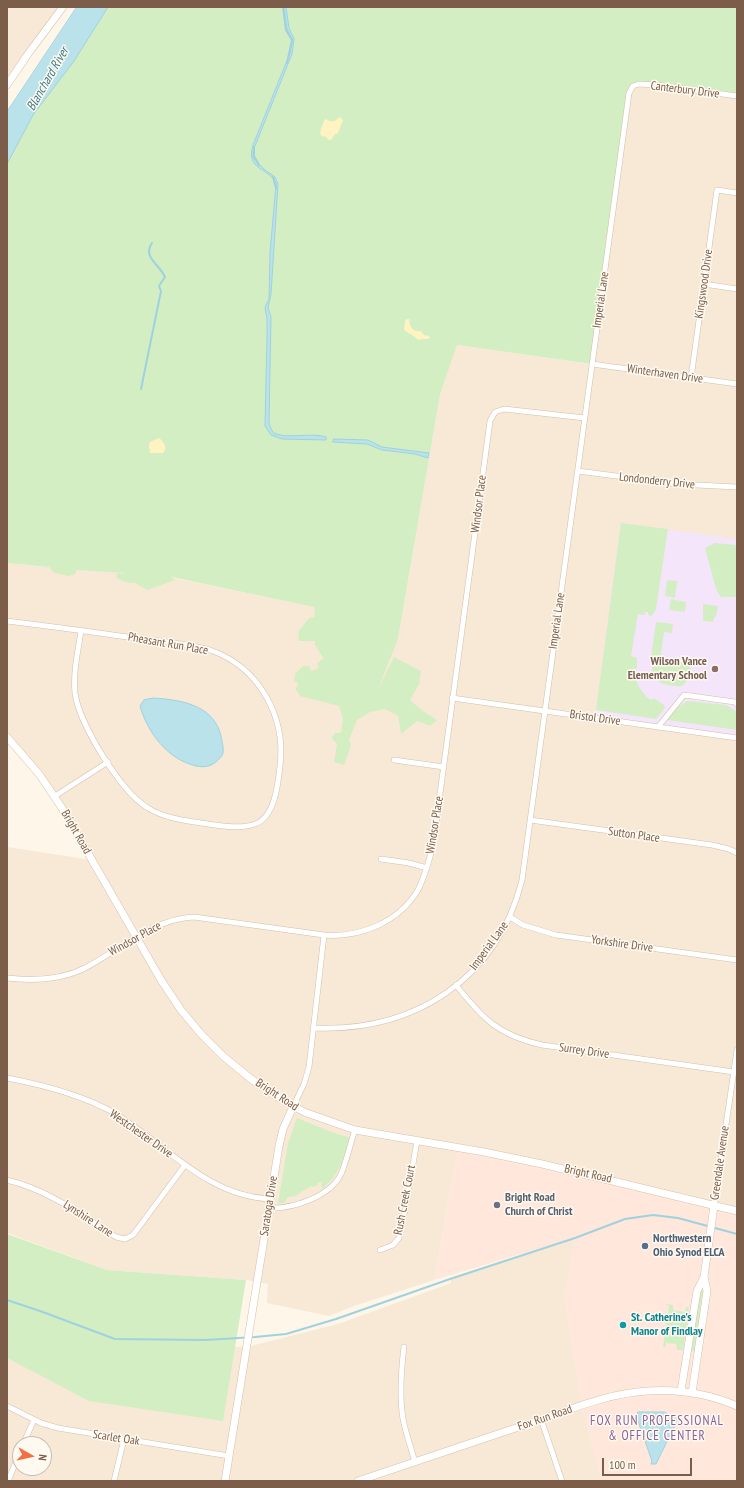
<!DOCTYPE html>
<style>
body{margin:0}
#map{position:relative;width:744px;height:1488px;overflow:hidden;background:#fef6e8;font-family:"PT Sans Narrow",sans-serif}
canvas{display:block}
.frame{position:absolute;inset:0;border:8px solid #7c5d49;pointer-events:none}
.north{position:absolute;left:12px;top:1436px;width:40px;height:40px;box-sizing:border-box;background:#fffaf1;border:1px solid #cbbbae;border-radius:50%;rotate:98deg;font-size:11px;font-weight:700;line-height:16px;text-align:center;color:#7c5d49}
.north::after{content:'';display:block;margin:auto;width:14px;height:18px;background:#f37043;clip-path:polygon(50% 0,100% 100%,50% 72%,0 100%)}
.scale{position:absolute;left:602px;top:1458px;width:90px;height:18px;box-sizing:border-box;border:2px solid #7c5d49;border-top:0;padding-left:5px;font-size:12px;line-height:14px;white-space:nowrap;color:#7c5d49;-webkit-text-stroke:3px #fffaf1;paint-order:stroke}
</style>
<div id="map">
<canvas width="744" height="1488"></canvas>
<div class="frame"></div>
<div class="north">N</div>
<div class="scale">100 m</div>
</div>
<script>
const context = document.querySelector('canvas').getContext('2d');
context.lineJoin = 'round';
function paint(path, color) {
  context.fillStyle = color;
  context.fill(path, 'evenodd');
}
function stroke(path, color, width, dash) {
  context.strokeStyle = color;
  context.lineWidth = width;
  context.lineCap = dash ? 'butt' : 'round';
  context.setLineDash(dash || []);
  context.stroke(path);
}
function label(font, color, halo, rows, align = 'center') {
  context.font = font + ' "PT Sans Narrow",sans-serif';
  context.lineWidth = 3;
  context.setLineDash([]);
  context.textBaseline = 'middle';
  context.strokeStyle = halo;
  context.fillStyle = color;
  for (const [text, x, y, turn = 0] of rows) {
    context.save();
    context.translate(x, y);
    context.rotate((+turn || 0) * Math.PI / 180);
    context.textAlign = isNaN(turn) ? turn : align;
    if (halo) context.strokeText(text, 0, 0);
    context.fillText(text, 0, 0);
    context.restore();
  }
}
const residential = new Path2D(`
 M7,7H63L7,85Z
 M639,84L737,96V1211L458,1147L434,1280L354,1306L329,1316L267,1303L268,1284L246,1280L107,1270L7,1233V847L92,860L62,808L7,737V563L60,568L159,575L315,607V645L398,639L440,395L457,345L592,364L629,93L633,86Z
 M575,1238L564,1299L737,1481H7V1322L113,1344L247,1347L338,1324L451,1283L450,1279ZM20,1444H44V1468H20Z`);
const commercial = new Path2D(`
 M458,1147L737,1211V1481H601L581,1406L564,1299L574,1238L434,1280Z`);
const education = new Path2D(`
 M621,523L737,539V738L595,719Z`);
const green = new Path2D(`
 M89,7H737V96L657,85L633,86L629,93L592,364L457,345L440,395L398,639L378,689L394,657L421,671L419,684L410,700L423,711L437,720L430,726L417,721L401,734L398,716L385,709L370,712L357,720L349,740L351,746L344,765L334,762L337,744L332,738L335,733H341L343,718L339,706L300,696L295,688L298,686L297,682L294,681L295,674L303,666H309L311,671L319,668L317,664L322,659H324L315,645V641H299L298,632L309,618L315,617L314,607L171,577L175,580L147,590L135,583H128L116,578L117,573L123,574L124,573L77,570L75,574L69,576L54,573L49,567L7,563V151Z
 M621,523L668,529L656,609L652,616L648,615V612H645V615L638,614L631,656L637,658V668L632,670C637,682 640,693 651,700L654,698L664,705L665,708L656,719L596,710Z
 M715,543L737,545V597H721L716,589L705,548Z
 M667,580L677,581L675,598L665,596Z
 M671,599L686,602L685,612L669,610Z
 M703,604L718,606L716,616L714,618L713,622L703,621Z
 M656,622L673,624L672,633L664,632L660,661C655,662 653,661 651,657Z
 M689,662L691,664C691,670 688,683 682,686C679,687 675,686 673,686C660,684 653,681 652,668L655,664Z
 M687,701L726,705L737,712V730L667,720L677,708Z
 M297,1118L334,1133L351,1138C344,1157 339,1176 322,1189L321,1182L317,1183L318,1185L313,1187L311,1186L295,1196L288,1197L284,1203H278L288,1143Z
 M7,1234L107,1270L246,1280L223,1421L89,1401L7,1358Z
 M701,1289L705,1291L696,1352L691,1351L700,1291Z
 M666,1304L673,1305V1310L685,1312L686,1307H689L683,1350H677L676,1344L666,1343V1347L663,1346L669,1306L666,1305Z`);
const sand = new Path2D(`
 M340,117L343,120L338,133L335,134L331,140H329L325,136L323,137L320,134L321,129L325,119L330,121H335Z
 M407,319H409C410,327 412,332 421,331L424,335L429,336L430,338L428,339H423L418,340L415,337L404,330L405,321Z
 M159,438C164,442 168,448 163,453H150L149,446L150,442Z`);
const water = new Path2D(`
 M77,7H108L74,61L33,115L7,164V112Z
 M284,7H286L289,28L294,39L292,54L253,151V158L265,170L275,177L278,184L271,294L268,308L271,317L269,423C270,426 271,429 273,432C282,440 313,432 326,437V440L282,439L271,435L265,426L267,336V319L265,307L269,299L270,253L276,184C270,167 245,171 253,145L290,53L292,40L287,29Z
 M334,439L368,440L382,447L429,453L428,458L415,454L382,450L367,444L333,442Z
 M154,698C184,700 217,706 222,741C223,747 225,754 220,758C213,766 206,768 196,766C167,759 148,733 140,706L144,700Z
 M638,1412H664L676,1418L677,1421L656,1464H651L652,1461L637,1418Z`);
const stream = new Path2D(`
 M283,7L286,30L292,40L287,63
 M254,147V156L259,165
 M273,177L276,188
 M141,389L161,291L159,286L165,277C160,265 142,257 152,243
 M7,1300L40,1311L115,1339L205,1340L255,1337L286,1334L336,1319L450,1279L575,1238L625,1219L653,1215L678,1218L737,1234`);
const street = new Path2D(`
 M704,284L737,289
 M592,364L737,384
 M691,378L717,190L737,193
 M578,471L677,484L737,487
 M7,621C47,626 87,631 127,637C154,641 184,642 210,650C259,667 286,716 280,766C278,784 275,817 255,824C239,830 217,825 201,823C183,820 164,818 148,808C121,792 79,724 75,693C73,672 78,651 81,631
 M452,698L737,738
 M658,727L684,695L735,702L737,704
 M394,760L444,767
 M55,796L108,762
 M530,820L712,845L729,849L737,853
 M381,859L409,863L427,868
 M510,917L523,925L556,935L737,960
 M7,978C33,981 61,980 85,968C120,950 152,919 194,917L324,935C360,938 399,922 418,890C425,876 429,861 433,846L490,421L495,412L504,409L585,418
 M456,985C483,1019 498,1035 542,1045L734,1072
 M314,1028C414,1032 497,980 522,880L629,93L633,86L639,84L657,85L737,96
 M7,1078C44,1085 83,1095 116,1114C166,1145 207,1196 270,1199
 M293,1107L304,1084L309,1067L324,935
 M7,1180C51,1191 79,1214 116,1237L125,1239L133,1235L185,1165
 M714,1206L737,1050
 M269,1208C292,1209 330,1197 341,1174C347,1160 350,1144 355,1130
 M380,1250L393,1245L399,1238L405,1210L417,1141
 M404,1347C401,1371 399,1395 403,1419C406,1434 411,1448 415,1462
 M7,1406L41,1423L58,1428L229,1456
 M541,1419L562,1481
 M23,1444L34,1420
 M8,1481L20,1452
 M114,1481L124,1439`);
const secondary = new Path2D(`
 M7,85L28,54L63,7
 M7,737L39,774L62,808L161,980L181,1010L201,1034L223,1056L251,1079L278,1097L304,1112L355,1130L484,1152L542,1164L737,1211
 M681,1391L697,1291L704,1277
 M692,1393L707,1291L704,1277L714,1206
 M225,1481L279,1146L283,1129L293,1107
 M358,1481C415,1462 473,1442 531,1423C569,1410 608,1393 648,1391C678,1389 709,1394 737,1406`);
const markers = [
 [715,669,4,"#8d6e63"],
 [497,1205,4,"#6b7280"],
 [645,1246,4,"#5c6f8a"],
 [623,1325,4,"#0f9aa8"]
];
const streetNames = [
 ["Canterbury Drive",685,90,7],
 ["Kingswood Drive",704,284,-82],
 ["Imperial Lane",601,300,-82],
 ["Winterhaven Drive",665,374,8],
 ["Londonderry Drive",657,481,6],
 ["Windsor Place",479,504,-83],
 ["Imperial Lane",557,621,-82],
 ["Pheasant Run Place",168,644,10],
 ["Bristol Drive",595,718,8],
 ["Windsor Place",435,825,-81],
 ["Bright Road",76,832,60],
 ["Sutton Place",634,835,8],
 ["Windsor Place",135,939,-29],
 ["Yorkshire Drive",622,944,8],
 ["Imperial Lane",489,946,-54],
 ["Surrey Drive",584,1051,8],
 ["Bright Road",277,1095,33],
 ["Westchester Drive",141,1134,35],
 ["Greendale Avenue",720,1163,-82],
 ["Bright Road",588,1174,13],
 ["Rush Creek Court",405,1200,-79],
 ["Saratoga Drive",269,1206,-81],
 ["Lynshire Lane",88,1219,33],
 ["Fox Run Road",545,1418,-19],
 ["Scarlet Oak",116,1438,9]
];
const educationNames = [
 ["Wilson Vance",707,662],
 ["Elementary School",707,676]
];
const worshipNames = [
 ["Bright Road",505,1198],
 ["Church of Christ",505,1212]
];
const serviceNames = [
 ["Northwestern",653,1239],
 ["Ohio Synod ELCA",653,1253]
];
const cultureNames = [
 ["St. Catherine's",631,1318],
 ["Manor of Findlay",631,1332]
];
const waterNames = [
 ["Blanchard River",48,79,-60]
];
const neighbourhoodNames = [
 ["FOX RUN PROFESSIONAL",657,1421],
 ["& OFFICE CENTER",657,1436]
];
paint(residential, '#f7e9d6');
paint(commercial, '#ffe7dc');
paint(education, '#f4e5fb');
paint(green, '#d4eec4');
paint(sand, '#fff3c2');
paint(water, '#bae2eb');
stroke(water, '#9fd2de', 1);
stroke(stream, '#9fd2de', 2);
stroke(street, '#d3bfac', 6);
stroke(secondary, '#d8c1ab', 8);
stroke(street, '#fff', 5);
stroke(secondary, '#fff', 7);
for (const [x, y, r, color] of markers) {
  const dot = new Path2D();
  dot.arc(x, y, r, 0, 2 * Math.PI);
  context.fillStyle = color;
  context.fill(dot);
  stroke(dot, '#fffaf1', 1.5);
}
label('12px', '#7c5d49', '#fffaf1', streetNames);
label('bold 12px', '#785e54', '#fffaf1', educationNames, 'right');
label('bold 12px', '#5b616d', '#fffaf1', worshipNames, 'left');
label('bold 12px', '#4e5e75', '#fffaf1', serviceNames, 'left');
label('bold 12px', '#0d838f', '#fffaf1', cultureNames, 'left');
label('italic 13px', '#3d7b8a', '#fffaf1', waterNames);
context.letterSpacing = '1px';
label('13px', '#876198', '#fffaf1', neighbourhoodNames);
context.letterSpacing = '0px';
</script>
